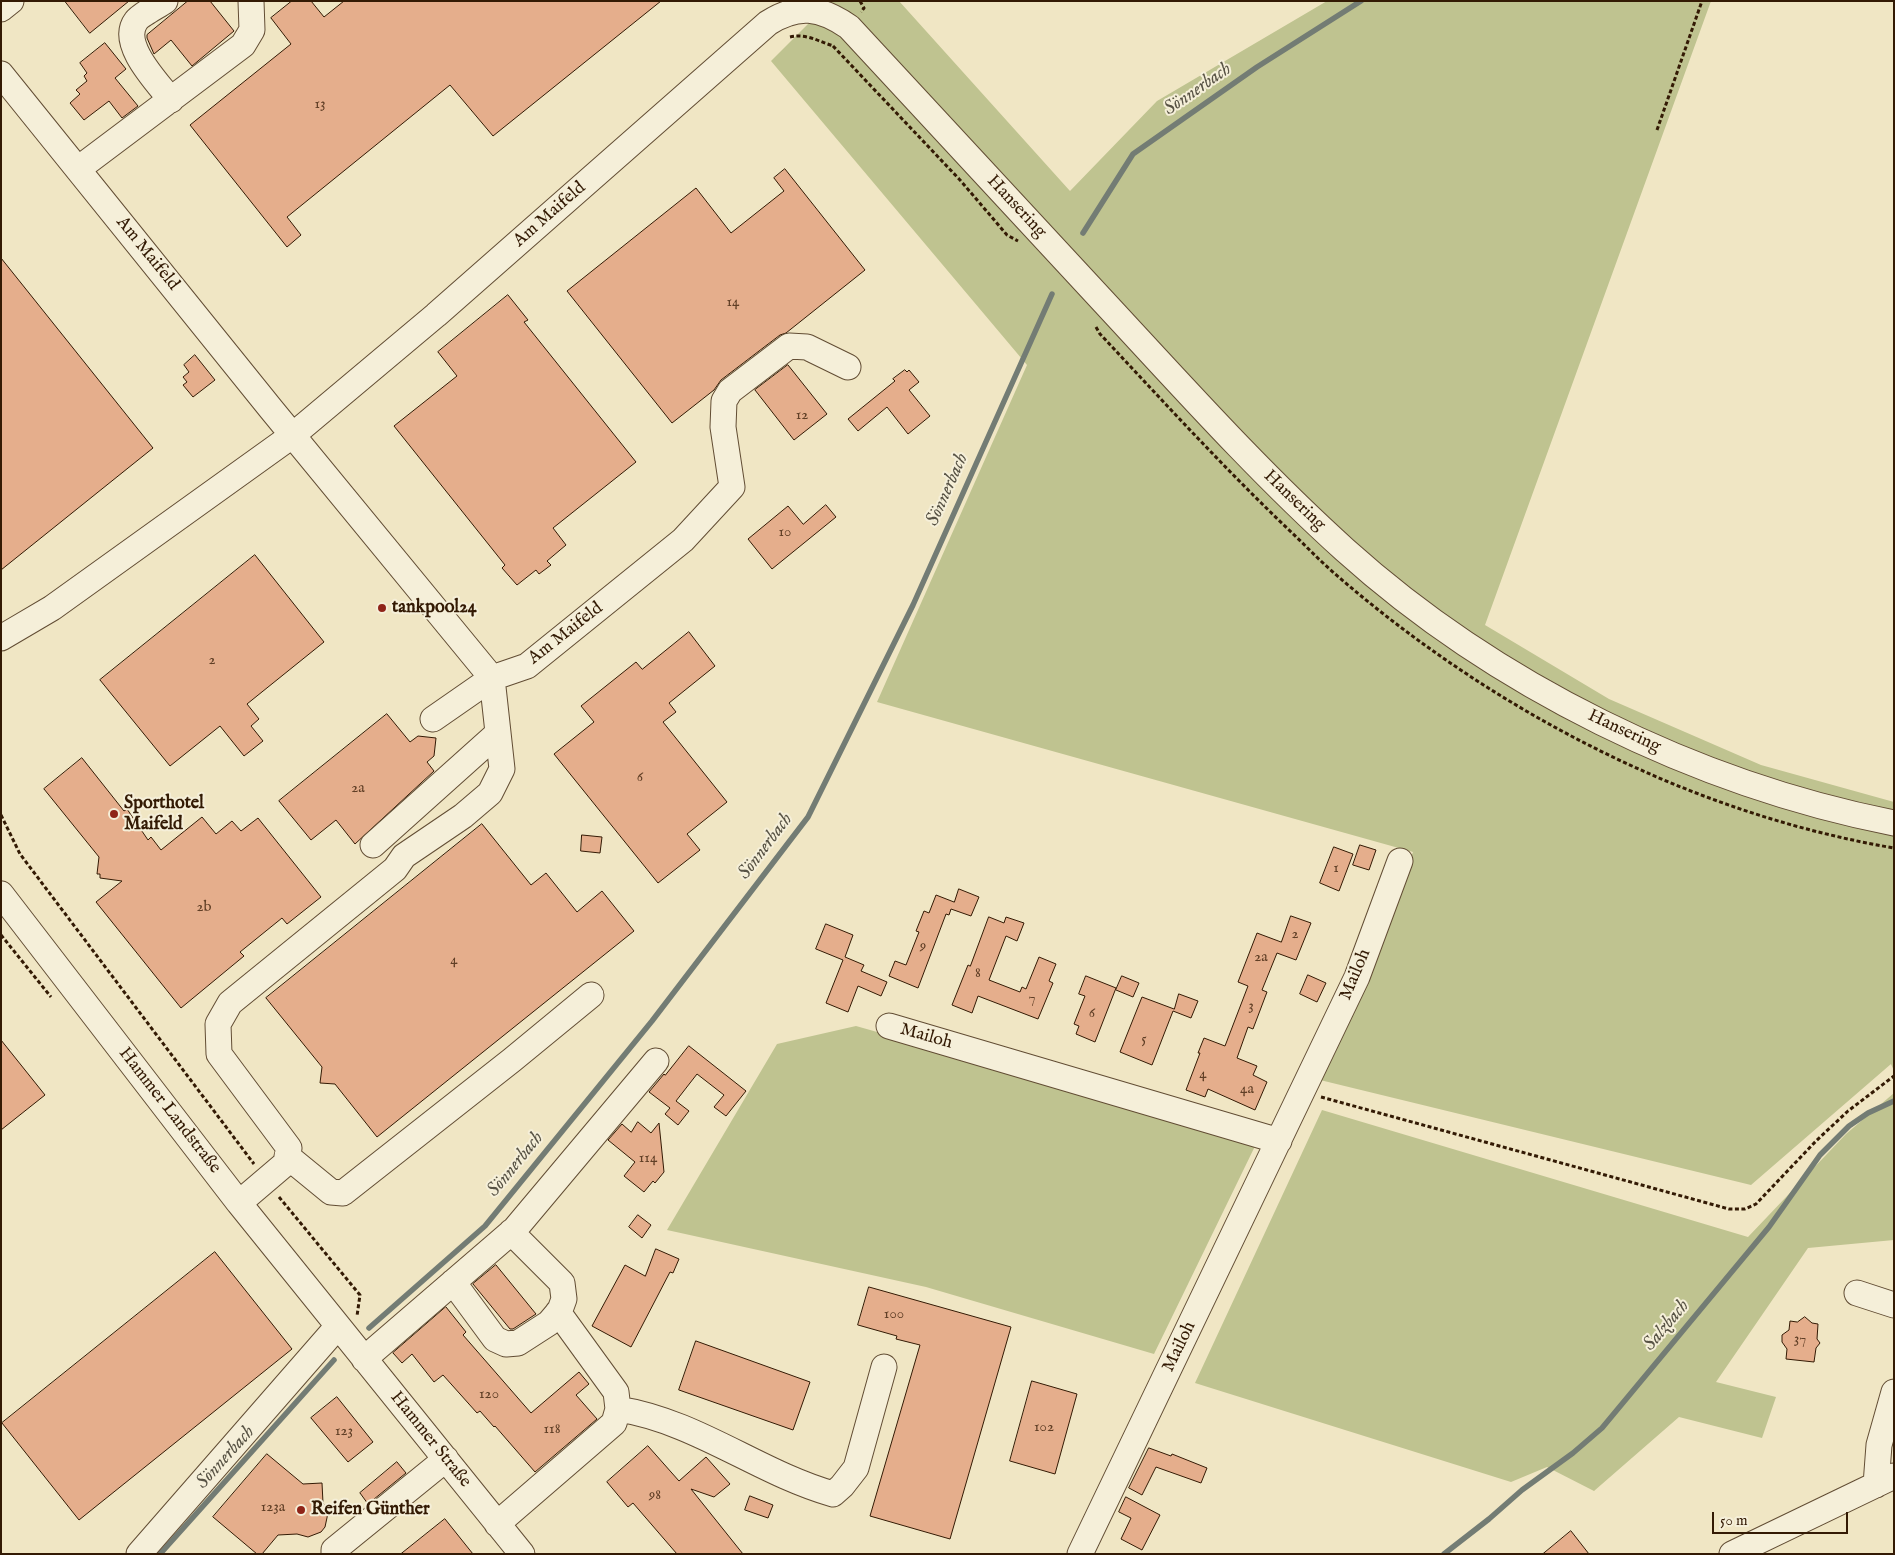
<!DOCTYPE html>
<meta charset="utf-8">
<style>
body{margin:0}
#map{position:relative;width:1895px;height:1555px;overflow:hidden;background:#f0e6c4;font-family:"IM FELL English",serif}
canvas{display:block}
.frame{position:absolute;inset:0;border:2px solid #331a04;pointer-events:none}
.scale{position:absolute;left:1712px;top:1512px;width:136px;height:22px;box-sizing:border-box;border:2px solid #331a04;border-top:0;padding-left:6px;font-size:15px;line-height:18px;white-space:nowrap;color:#331a04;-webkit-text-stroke:4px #f5efd9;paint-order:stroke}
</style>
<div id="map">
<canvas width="1895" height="1555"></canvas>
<div class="frame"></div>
<div class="scale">50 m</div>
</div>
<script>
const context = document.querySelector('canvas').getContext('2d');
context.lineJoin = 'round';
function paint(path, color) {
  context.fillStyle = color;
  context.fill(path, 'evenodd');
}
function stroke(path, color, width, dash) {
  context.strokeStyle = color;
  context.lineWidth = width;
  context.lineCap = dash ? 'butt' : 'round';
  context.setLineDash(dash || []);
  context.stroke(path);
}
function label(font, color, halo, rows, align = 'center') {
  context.font = font + ' "IM FELL English",serif';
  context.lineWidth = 4;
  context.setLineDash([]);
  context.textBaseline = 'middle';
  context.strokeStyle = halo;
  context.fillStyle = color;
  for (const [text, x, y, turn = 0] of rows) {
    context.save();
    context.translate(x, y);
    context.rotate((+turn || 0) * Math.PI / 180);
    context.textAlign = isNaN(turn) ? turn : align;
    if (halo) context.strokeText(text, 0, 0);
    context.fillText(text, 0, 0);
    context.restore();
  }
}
const green = new Path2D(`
 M831,1H899L1070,191L1157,101L1327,1H1711L1485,625L1609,699L1761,765L1894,802V1071L1891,1064L1751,1185L1320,1080L1413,852L877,702L1027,365L771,61Z
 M856,1026L1258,1140L1154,1354L926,1287L667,1230L777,1044Z
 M1894,1093V1240L1808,1248L1716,1382L1776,1397L1762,1438L1679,1417L1594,1491L1547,1467L1511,1482L1195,1383L1322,1110L1748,1237L1846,1134Z`);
const stream = new Path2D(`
 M1083,233L1133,154L1257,67L1361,1
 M369,1328L485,1226L652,1021L808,817L913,605L1052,294
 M160,1554L334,1360
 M1444,1554L1489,1519L1522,1490L1573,1453L1602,1428L1769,1227L1820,1155L1849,1126L1868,1113L1894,1101`);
const building = new Path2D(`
 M65,1H129L90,33Z
 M188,1H210L234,31L192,66L171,40L154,54L147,38V35Z
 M292,1H311L324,17L344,1H661L493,136L450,85L287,217L301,235L287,247L190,125L291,44L271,18Z
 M105,43L126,69L115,78L138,106L122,118L109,101L84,120L70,103L80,94L76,90L87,81L84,76L87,73L80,63Z
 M785,169L865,270L786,333L780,335L721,380L714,390L672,423L567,291L696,188L731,233L784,191L774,178Z
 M1,258L153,448L1,570Z
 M508,295L528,320L524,322L636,462L553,528L566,545L547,561L551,565L539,574L536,570L517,585L502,568L505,565L394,426L457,376L438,352Z
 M195,355L215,380L193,397L183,385L187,382L183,377L189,372L184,365Z
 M788,365L827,414L794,440L755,390Z
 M905,370L907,372L909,370L919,382L909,390L930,416L908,434L887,407L858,431L848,419L895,381L893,379Z
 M826,505L836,517L772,569L748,539L788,506L803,524Z
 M255,555L324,642L247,704L259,719L251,726L263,741L244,756L220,726L170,766L100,680Z
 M689,632L715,666L669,703L676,712L663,722L727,802L687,834L700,850L658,883L554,754L594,722L581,706L636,662L642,669Z
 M387,714L410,742L418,736L436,738L434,756L427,762L434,771L355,844L336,820L311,840L279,801Z
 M82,758L124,811L127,809L148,840L151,837L161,850L202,817L216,834L232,821L241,831L258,818L321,897L287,924L282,918L240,952L244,956L181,1008L96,902L122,881L100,878V874H97L99,857L44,789Z
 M482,824L531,885L546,873L577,912L602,891L634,931L377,1137L335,1084L320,1083L322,1067L266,998Z
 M582,835L602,837L600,853L581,851Z
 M1360,845L1376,850L1369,870L1353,865Z
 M1334,847L1353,854L1339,891L1320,883Z
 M959,889L979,897L971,916L951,909L949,915L946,914L918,988L889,976L895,961L906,965L919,932L916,931L924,911L929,913L936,895L954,902Z
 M1291,916L1311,923L1296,960L1277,953L1262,990L1267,992L1253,1029L1248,1027L1237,1058L1257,1066L1253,1075L1267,1082L1255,1110L1208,1089L1205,1097L1186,1090L1200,1053H1198L1204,1038L1225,1046L1248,986L1238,982L1257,933L1281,942Z
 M989,917L1004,923L1006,917L1024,923L1017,941L1006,936L989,980L1020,992L1022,987L1026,989L1039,957L1056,964L1049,981L1053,983L1038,1019L978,996L972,1013L952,1005L968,965L970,966Z
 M826,924L853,935L845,957L864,965L861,971L887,982L881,996L858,986L848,1012L826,1003L843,960L816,949Z
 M1308,975L1326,983L1317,1002L1300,994Z
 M1086,976L1116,988L1095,1042L1076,1034L1079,1026L1074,1024L1085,996L1079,994Z
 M1122,976L1139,983L1133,997L1116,990Z
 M1179,994L1198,1001L1191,1018L1173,1011L1152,1065L1120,1052L1142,997L1174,1009Z
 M1,1040L45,1095L1,1130Z
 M689,1046L746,1091L726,1116L714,1107L724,1095L697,1074L676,1101L689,1111L678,1125L665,1114L670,1108L649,1092L664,1074L665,1075Z
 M638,1122L651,1133L659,1123L664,1172L655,1183L653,1181L644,1192L624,1176L635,1162L608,1140L622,1124L631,1132Z
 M638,1215L651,1225L642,1238L629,1227Z
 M656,1249L679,1259L673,1273L670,1272L631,1347L592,1326L625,1265L645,1276Z
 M215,1252L292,1349L79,1520L2,1423Z
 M496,1265L536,1314L513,1329H510L473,1284Z
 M869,1287L1011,1327L950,1539L870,1516L920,1345L896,1339L897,1336L858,1325Z
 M446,1307L466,1332L463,1335L531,1413L579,1372L589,1384L576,1395L597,1419L535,1472L495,1426L494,1427L480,1411L477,1413L443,1375L434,1382L412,1354L402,1363L393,1353Z
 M1805,1317L1812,1323L1818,1324L1817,1339L1820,1343L1816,1348L1814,1362L1786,1359L1787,1349L1782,1342V1335L1789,1330L1790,1321L1797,1322Z
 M696,1341L810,1382L793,1430L679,1390Z
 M1032,1381L1077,1394L1055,1474L1010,1461Z
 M337,1397L373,1442L348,1462L311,1418Z
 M648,1446L679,1481L706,1457L730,1484L714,1497L691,1489L743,1554H677L633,1503L628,1507L607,1482Z
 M1149,1448L1171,1456L1172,1454L1207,1468L1201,1483L1156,1467L1142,1495L1129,1488Z
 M267,1454L303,1484L322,1483L323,1503L328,1513L325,1527L321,1532L308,1537L297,1534L278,1535L262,1554H257L213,1517Z
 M397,1462L406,1473L368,1504L360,1493Z
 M750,1496L773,1505L768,1518L745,1510Z
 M1126,1497L1160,1515L1142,1550L1121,1539L1131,1518L1119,1512Z
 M445,1519L473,1554H401Z
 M1571,1531L1589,1554H1543Z`);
const path = new Path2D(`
 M860,1L864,8L861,12
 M790,37C807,33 819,42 834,46
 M833,46L960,180L1007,235L1018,241
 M1657,130L1702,1
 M1096,327L1100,334C1162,400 1223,467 1289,530C1304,544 1318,559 1334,573C1490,709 1688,813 1894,848
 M1,815L20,854L254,1164
 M1,935L51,997
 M1321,1097L1729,1209H1745L1756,1204L1816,1141L1848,1111L1894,1076
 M279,1197L360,1295L357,1316`);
const minor = new Path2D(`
 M165,1C158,6 140,15 136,21C119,44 158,83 171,100
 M1,9L11,1
 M1,74L271,409L492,678L527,666L683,540L732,487L723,427L724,401L730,391L789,346L807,347L848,367
 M78,169L243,45L252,30L251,1
 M1,638L52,608L293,435L436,315L768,23C798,4 820,7 849,27C938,122 1026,218 1115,314C1189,394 1263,476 1345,550C1495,685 1696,784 1894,823
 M373,845L498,733
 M1,894L239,1203L522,1554
 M889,1026L1279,1141
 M287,1156L331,1192L343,1193L512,1060L591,995
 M239,1203L286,1163L289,1148L219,1054L218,1024L230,1003L395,869L404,856L463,816L490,793L502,769L492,678L433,719
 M453,1282L495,1339L506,1344L518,1343L549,1323L560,1310L564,1299L562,1283L511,1232
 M1857,1293L1894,1305
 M364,1359L515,1229L656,1061
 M618,1409C696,1421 759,1473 833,1494L842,1486L856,1468L884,1367
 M1876,1485L1879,1445L1894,1392
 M497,1524L614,1423L618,1409L616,1392L558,1312
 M139,1554L338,1326
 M334,1554V1550L446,1459
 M1080,1554L1357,977L1400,861
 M1732,1554L1894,1476`);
const markers = [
 [382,608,5,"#8f2418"],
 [114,814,5,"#8f2418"],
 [301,1510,5,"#8f2418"]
];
const numberNames = [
 ["13",320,105],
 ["14",733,303],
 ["12",802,416],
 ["10",785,533],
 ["2",212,661],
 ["6",640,778],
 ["2a",358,789],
 ["1",1336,869],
 ["2b",204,908],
 ["2",1295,935],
 ["9",923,947],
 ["2a",1261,958],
 ["4",454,961],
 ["8",978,974],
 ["7",1032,999],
 ["3",1251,1007],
 ["6",1092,1014],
 ["5",1144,1040],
 ["4",1203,1075],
 ["4a",1247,1090],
 ["114",648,1159],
 ["100",894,1315],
 ["37",1800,1340],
 ["120",489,1395],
 ["102",1044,1428],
 ["118",552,1430],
 ["123",344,1432],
 ["98",655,1496],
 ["123a",273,1508]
];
const streetNames = [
 ["Hansering",1016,207,47],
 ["Am Maifeld",550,215,-41],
 ["Am Maifeld",147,254,51],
 ["Hansering",1294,501,44],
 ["Am Maifeld",566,634,-38],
 ["Hansering",1624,732,25],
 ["Mailoh",1356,975,-67],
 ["Mailoh",926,1037,16],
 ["Hammer Landstraße",169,1111,52],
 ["Mailoh",1180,1347,-64],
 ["Hammer Straße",430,1440,51]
];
const poiNames = [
 ["tankpool24",392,608],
 ["Sporthotel",124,804],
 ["Maifeld",124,825],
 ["Reifen Günther",311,1510]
];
const waterNames = [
 ["Sönnerbach",1198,90,-35],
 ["Sönnerbach",948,490,-66],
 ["Sönnerbach",766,847,-53],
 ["Sönnerbach",516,1165,-51],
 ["Salzbach",1667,1326,-50],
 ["Sönnerbach",226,1458,-48]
];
paint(green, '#bfc390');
stroke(stream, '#737c74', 5.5);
paint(building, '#e5ae8c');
stroke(building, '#331a04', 1);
stroke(minor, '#624d34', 27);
stroke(path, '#331a04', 3, [4, 2.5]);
stroke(minor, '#f5efd9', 25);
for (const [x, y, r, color] of markers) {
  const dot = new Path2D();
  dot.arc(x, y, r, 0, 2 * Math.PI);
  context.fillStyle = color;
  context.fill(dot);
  stroke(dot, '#f5efd9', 2);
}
label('15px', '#603f26', null, numberNames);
label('18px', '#331a04', '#f5efd9', streetNames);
label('bold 18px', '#331a04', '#f5efd9', poiNames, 'left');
label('italic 19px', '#585345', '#f5efd9', waterNames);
</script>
